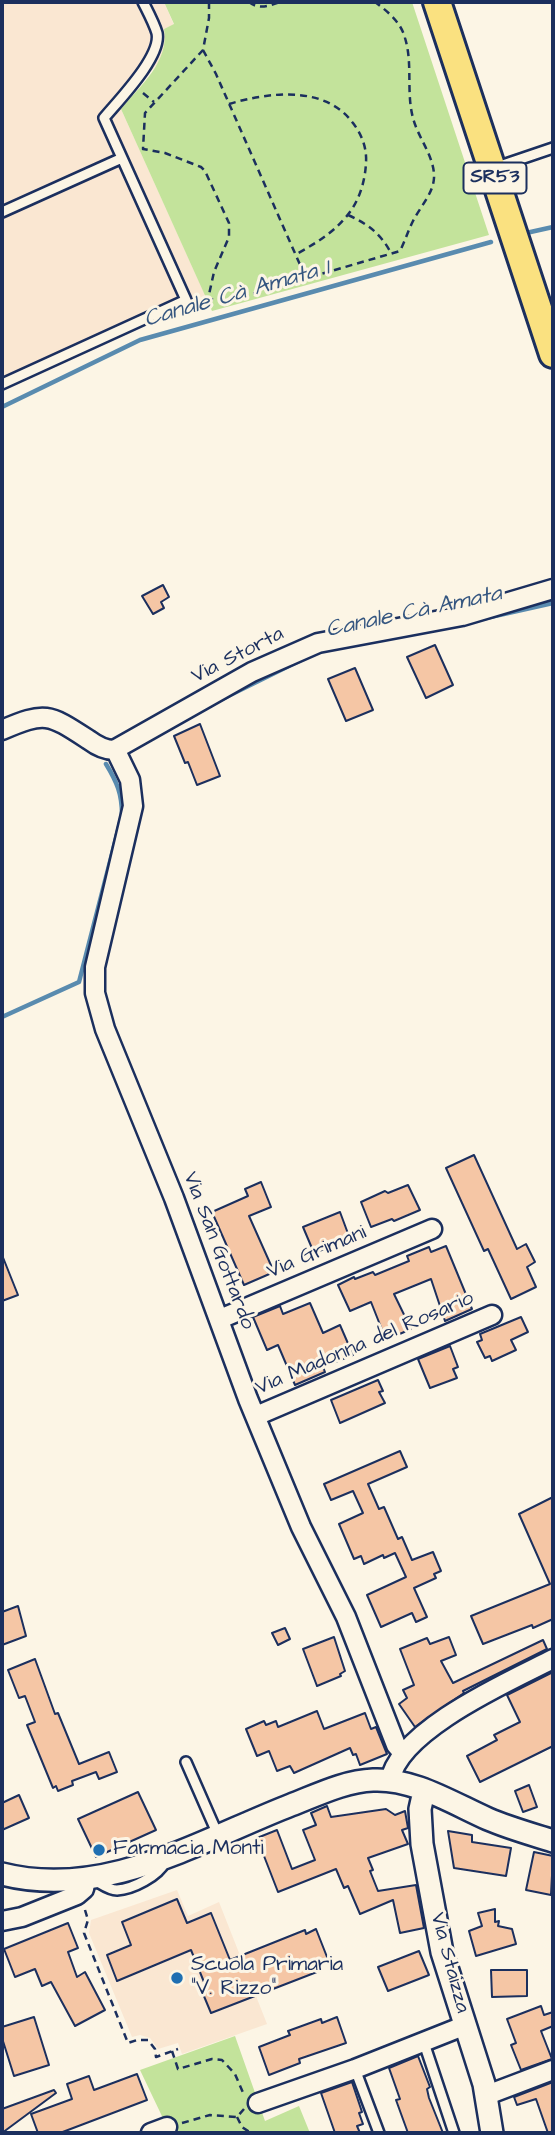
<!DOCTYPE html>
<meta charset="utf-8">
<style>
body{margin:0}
#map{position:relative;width:555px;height:2135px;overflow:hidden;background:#fcf5e5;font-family:"Architects Daughter",sans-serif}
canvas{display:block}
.frame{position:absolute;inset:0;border:4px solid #1b2f5e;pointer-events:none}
</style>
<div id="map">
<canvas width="555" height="2135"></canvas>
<div class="frame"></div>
</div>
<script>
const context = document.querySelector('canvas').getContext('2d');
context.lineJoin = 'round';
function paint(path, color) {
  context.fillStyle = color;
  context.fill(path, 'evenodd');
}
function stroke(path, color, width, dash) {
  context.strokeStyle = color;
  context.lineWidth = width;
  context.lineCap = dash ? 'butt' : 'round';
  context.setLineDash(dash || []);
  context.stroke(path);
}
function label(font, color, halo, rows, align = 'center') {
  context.font = font + ' "Architects Daughter",sans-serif';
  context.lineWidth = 6;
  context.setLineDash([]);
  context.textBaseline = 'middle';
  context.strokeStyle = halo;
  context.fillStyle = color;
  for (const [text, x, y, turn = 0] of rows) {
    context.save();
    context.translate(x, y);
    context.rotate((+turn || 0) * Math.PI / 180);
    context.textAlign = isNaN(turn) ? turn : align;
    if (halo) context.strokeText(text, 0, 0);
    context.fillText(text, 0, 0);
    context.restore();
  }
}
const built = new Path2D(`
 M2,2H164L174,25L164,29L166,40L164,53L158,63L121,109L206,297L99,346L2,387Z
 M177,1890L188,1916L219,1902L267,2024L182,2054L178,2043L158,2049L150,2038L140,2035L132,2037L89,1933L91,1920Z`);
const green = new Path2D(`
 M164,2H412L489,235L212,311L121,109C140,86 170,61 164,29L174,24Z
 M235,2036L265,2121L299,2106L310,2133H209L208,2131L201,2133H170L140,2070Z`);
const stream = new Path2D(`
 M526,233L553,227
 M2,407L140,340L491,242
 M486,618L553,603
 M218,701L301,660
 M2,1017L79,982L122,815C122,794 117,782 106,764`);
const building = new Path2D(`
 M163,585L169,597L161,602L164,608L153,614L142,596Z
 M435,645L453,685L426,698L407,657Z
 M355,668L373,710L346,721L328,679Z
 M200,724L220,776L197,785L188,762L185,763L174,736Z
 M474,1155L517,1249L526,1244L535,1262L527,1267L536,1287L511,1299L488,1249L484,1251L446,1168Z
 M261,1182L271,1207L249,1216L274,1272L244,1285L212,1212L248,1196L245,1189Z
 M408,1185L420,1210L394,1221L392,1219L371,1227L361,1202L385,1191L388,1193Z
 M340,1212L350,1239L314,1253L303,1227Z
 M446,1246L472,1309L445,1321L431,1279L394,1294L411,1329L386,1340L371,1302L350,1311L338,1285L354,1277L355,1279L373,1272L375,1275L409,1261L407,1256L429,1247L431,1252Z
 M2,1255L18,1295L2,1301Z
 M310,1303L323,1333L340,1325L353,1355L323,1367L325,1372L295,1385L278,1345L267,1350L253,1317L280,1306L283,1314Z
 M521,1317L528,1332L511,1340L516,1350L492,1361L490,1356L485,1358L477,1342L482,1340L480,1334Z
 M450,1346L458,1367L453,1369L457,1378L430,1388L418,1359Z
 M378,1380L383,1391L379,1392L385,1403L340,1423L331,1400Z
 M400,1451L407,1467L368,1484L379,1509L384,1507L398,1539L402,1537L412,1560L433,1552L441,1571L434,1574L436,1578L414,1588L427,1617L416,1622L412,1613L381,1627L367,1595L406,1577L395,1553L384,1558L383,1555L364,1564L361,1556L354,1559L339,1524L363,1513L353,1491L331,1500L324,1484Z
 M553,1497V1619L533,1628L532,1625L483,1644L471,1616L550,1584L519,1514Z
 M18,1606L26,1636L2,1645V1612Z
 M285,1628L290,1639L278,1645L272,1633Z
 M334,1637L345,1671L340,1674L341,1676L317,1686L303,1649Z
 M449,1637L456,1655L441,1661L453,1683L543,1640L547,1649L463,1691L464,1693L415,1727L399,1704L407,1698L403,1690L414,1685L400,1649L427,1638L430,1644Z
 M35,1659L55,1714L58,1713L79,1764L109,1752L117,1772L99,1779L96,1772L72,1781L73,1785L58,1791L56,1786L53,1788L27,1725L35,1722L25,1696L19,1698L8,1670Z
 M553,1672V1746L480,1782L467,1756L497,1740L494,1735L520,1722L507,1695Z
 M317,1711L324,1729L365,1713L371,1729L376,1727L387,1754L360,1765L356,1754L353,1755L350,1748L294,1773L290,1766L277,1771L269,1751L257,1756L246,1729L264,1721L266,1725L276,1721L278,1727Z
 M529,1785L537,1807L523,1812L515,1791Z
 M138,1792L156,1830L96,1857L78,1819Z
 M19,1795L29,1818L2,1830V1803Z
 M327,1806L331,1817L386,1809L395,1815L405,1811L408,1828L402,1830L408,1844L368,1858L373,1870L370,1871L378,1891L416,1885L424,1928L400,1933L393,1900L360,1914L348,1886L344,1888L336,1869L278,1892L257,1838L277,1830L292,1869L315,1860L303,1830L316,1825L311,1813Z
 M448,1831L472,1835V1842L511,1848L506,1876L454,1868Z
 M534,1852L553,1856L551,1895L526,1890Z
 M177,1899L187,1923L211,1913L230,1960L305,1930L306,1934L316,1929L329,1962L320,1965L322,1970L211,2013L201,1989L206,1987L191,1950L117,1981L107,1955L131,1945L122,1922Z
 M495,1909V1922L499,1921L498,1926L512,1929L516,1944L476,1956L469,1931L482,1926L478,1913Z
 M68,1923L78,1948L68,1952L77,1977L85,1972L105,2010L75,2026L51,1982L42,1986L35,1969L15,1977L4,1949Z
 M419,1951L429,1975L388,1991L378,1967Z
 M491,1970H527V1996L492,1997Z
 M541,2006L544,2015L553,2012V2026L541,2031L552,2059L521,2070L511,2045L516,2043L507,2019Z
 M34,2017L49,2065L14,2076L2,2038V2027Z
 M337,2017L346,2043L299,2059L300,2063L269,2075L259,2047L290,2035L288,2031L321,2019L322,2023Z
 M418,2056L430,2087L427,2089L429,2098L443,2133H408L396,2100L400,2099L389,2068Z
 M137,2074L147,2100L60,2133H38L31,2114L72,2099L67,2084L89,2076L94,2090Z
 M352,2082L362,2112L359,2113L363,2124L357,2126L360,2133H335L321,2093Z
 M553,2082V2133H548L536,2099L517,2105L514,2097Z
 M54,2090L56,2093L2,2133V2109Z`);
const path = new Path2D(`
 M209,2V18L203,50L145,113L143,149L165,153L201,167L205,171L229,223V237L214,272L208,299L223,300L242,297L400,251C405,241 408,231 413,221C420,207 433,194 434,178C435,157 418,138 413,118C406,92 413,64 405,38C401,22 387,11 375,2
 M249,2C259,10 269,6 280,2
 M203,50L216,74L305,276
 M143,93L154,102
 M229,104C269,92 325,85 353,123C362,135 367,148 366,163C365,182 359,202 346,217C332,234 314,244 295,255
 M348,215C368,224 381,234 391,253
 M85,1910L88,1920L84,1933L128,2043L137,2040H148L155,2049L156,2057L178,2049
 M172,2051L178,2069L212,2059L222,2060L235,2074L244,2095
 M237,2117L242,2127L251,2133
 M182,2123L210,2115L237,2117L244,2109
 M279,2133H300`);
const service = new Path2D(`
 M494,168L553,148
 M2,212L122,158
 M2,384L186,300L104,118C119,100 162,56 157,33C154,23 148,12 143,2
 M186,1762L218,1835
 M96,1881C103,1885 109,1890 117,1890C133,1889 158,1876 165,1862
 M423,2040L454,2133
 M355,2069L379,2133`);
const minor = new Path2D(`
 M2,730C46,711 49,714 89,740C97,746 104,750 114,750L252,672L318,643L462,616L553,589
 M115,749L130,780L133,806L95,967V993L105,1029L174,1198L248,1399L301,1527L346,1617L396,1745L403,1753
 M220,1319L432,1229
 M256,1416L492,1315
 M390,1781C398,1730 510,1681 553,1659
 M2,1921L22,1917L77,1895L84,1889L86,1879
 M487,2095L553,2070
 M258,2103L355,2069L466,2025
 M151,2133L167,2127`);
const tertiary = new Path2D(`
 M424,1791L420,1809L422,1844L442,1952L484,2084L492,2133
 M2,1874C104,1900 199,1841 291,1805C317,1795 345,1781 373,1780C413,1778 452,1803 488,1819C509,1828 531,1834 553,1841`);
const primary = new Path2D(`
 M437,2L553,354`);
const markers = [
 [99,1850,7,"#1f6fb2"],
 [177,1978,7,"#1f6fb2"]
];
const shields = [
 [495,178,63]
];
const shieldNames = [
 ["SR53",495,178]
];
const streetNames = [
 ["Via Storta",238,656,-27],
 ["Via San Gottardo",218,1251,69],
 ["Via Grimani",317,1253,-23],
 ["Via Madonna del Rosario",365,1344,-23],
 ["Via Staizza",449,1963,75]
];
const poiNames = [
 ["Farmacia Monti",113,1850],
 ["Scuola Primaria",191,1966],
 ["\"V. Rizzo\"",191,1990]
];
const waterNames = [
 ["Canale Cà Amata 1",237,295,-16],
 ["Canale Cà Amata",414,613,-12]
];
paint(built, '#fae7d2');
paint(green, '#c3e39b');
stroke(stream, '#598baf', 4.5);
paint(building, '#f5c6a5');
stroke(building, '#1b2f5e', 2);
stroke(service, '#1b2f5e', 14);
stroke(minor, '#1b2f5e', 23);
stroke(tertiary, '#1b2f5e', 26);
stroke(primary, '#1b2f5e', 32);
stroke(path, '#1b2f5e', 2.5, [7, 5]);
stroke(service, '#fcf5e5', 9);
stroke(minor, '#fcf5e5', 18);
stroke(tertiary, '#fcf5e5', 21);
stroke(primary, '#fae180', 26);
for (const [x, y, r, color] of markers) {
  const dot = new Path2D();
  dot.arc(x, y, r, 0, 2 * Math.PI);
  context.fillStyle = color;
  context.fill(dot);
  stroke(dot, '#fcf5e5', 2.5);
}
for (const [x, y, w] of shields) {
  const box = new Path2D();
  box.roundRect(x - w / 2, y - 15.5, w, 31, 5);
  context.fillStyle = '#fcf5e5';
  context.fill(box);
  stroke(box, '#1b2f5e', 2);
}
label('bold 19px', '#1b2f5e', null, shieldNames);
label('21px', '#1b2f5e', '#fcf5e5', streetNames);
label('21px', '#1b2f5e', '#fcf5e5', poiNames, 'left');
label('italic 23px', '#355680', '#fcf5e5', waterNames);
</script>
